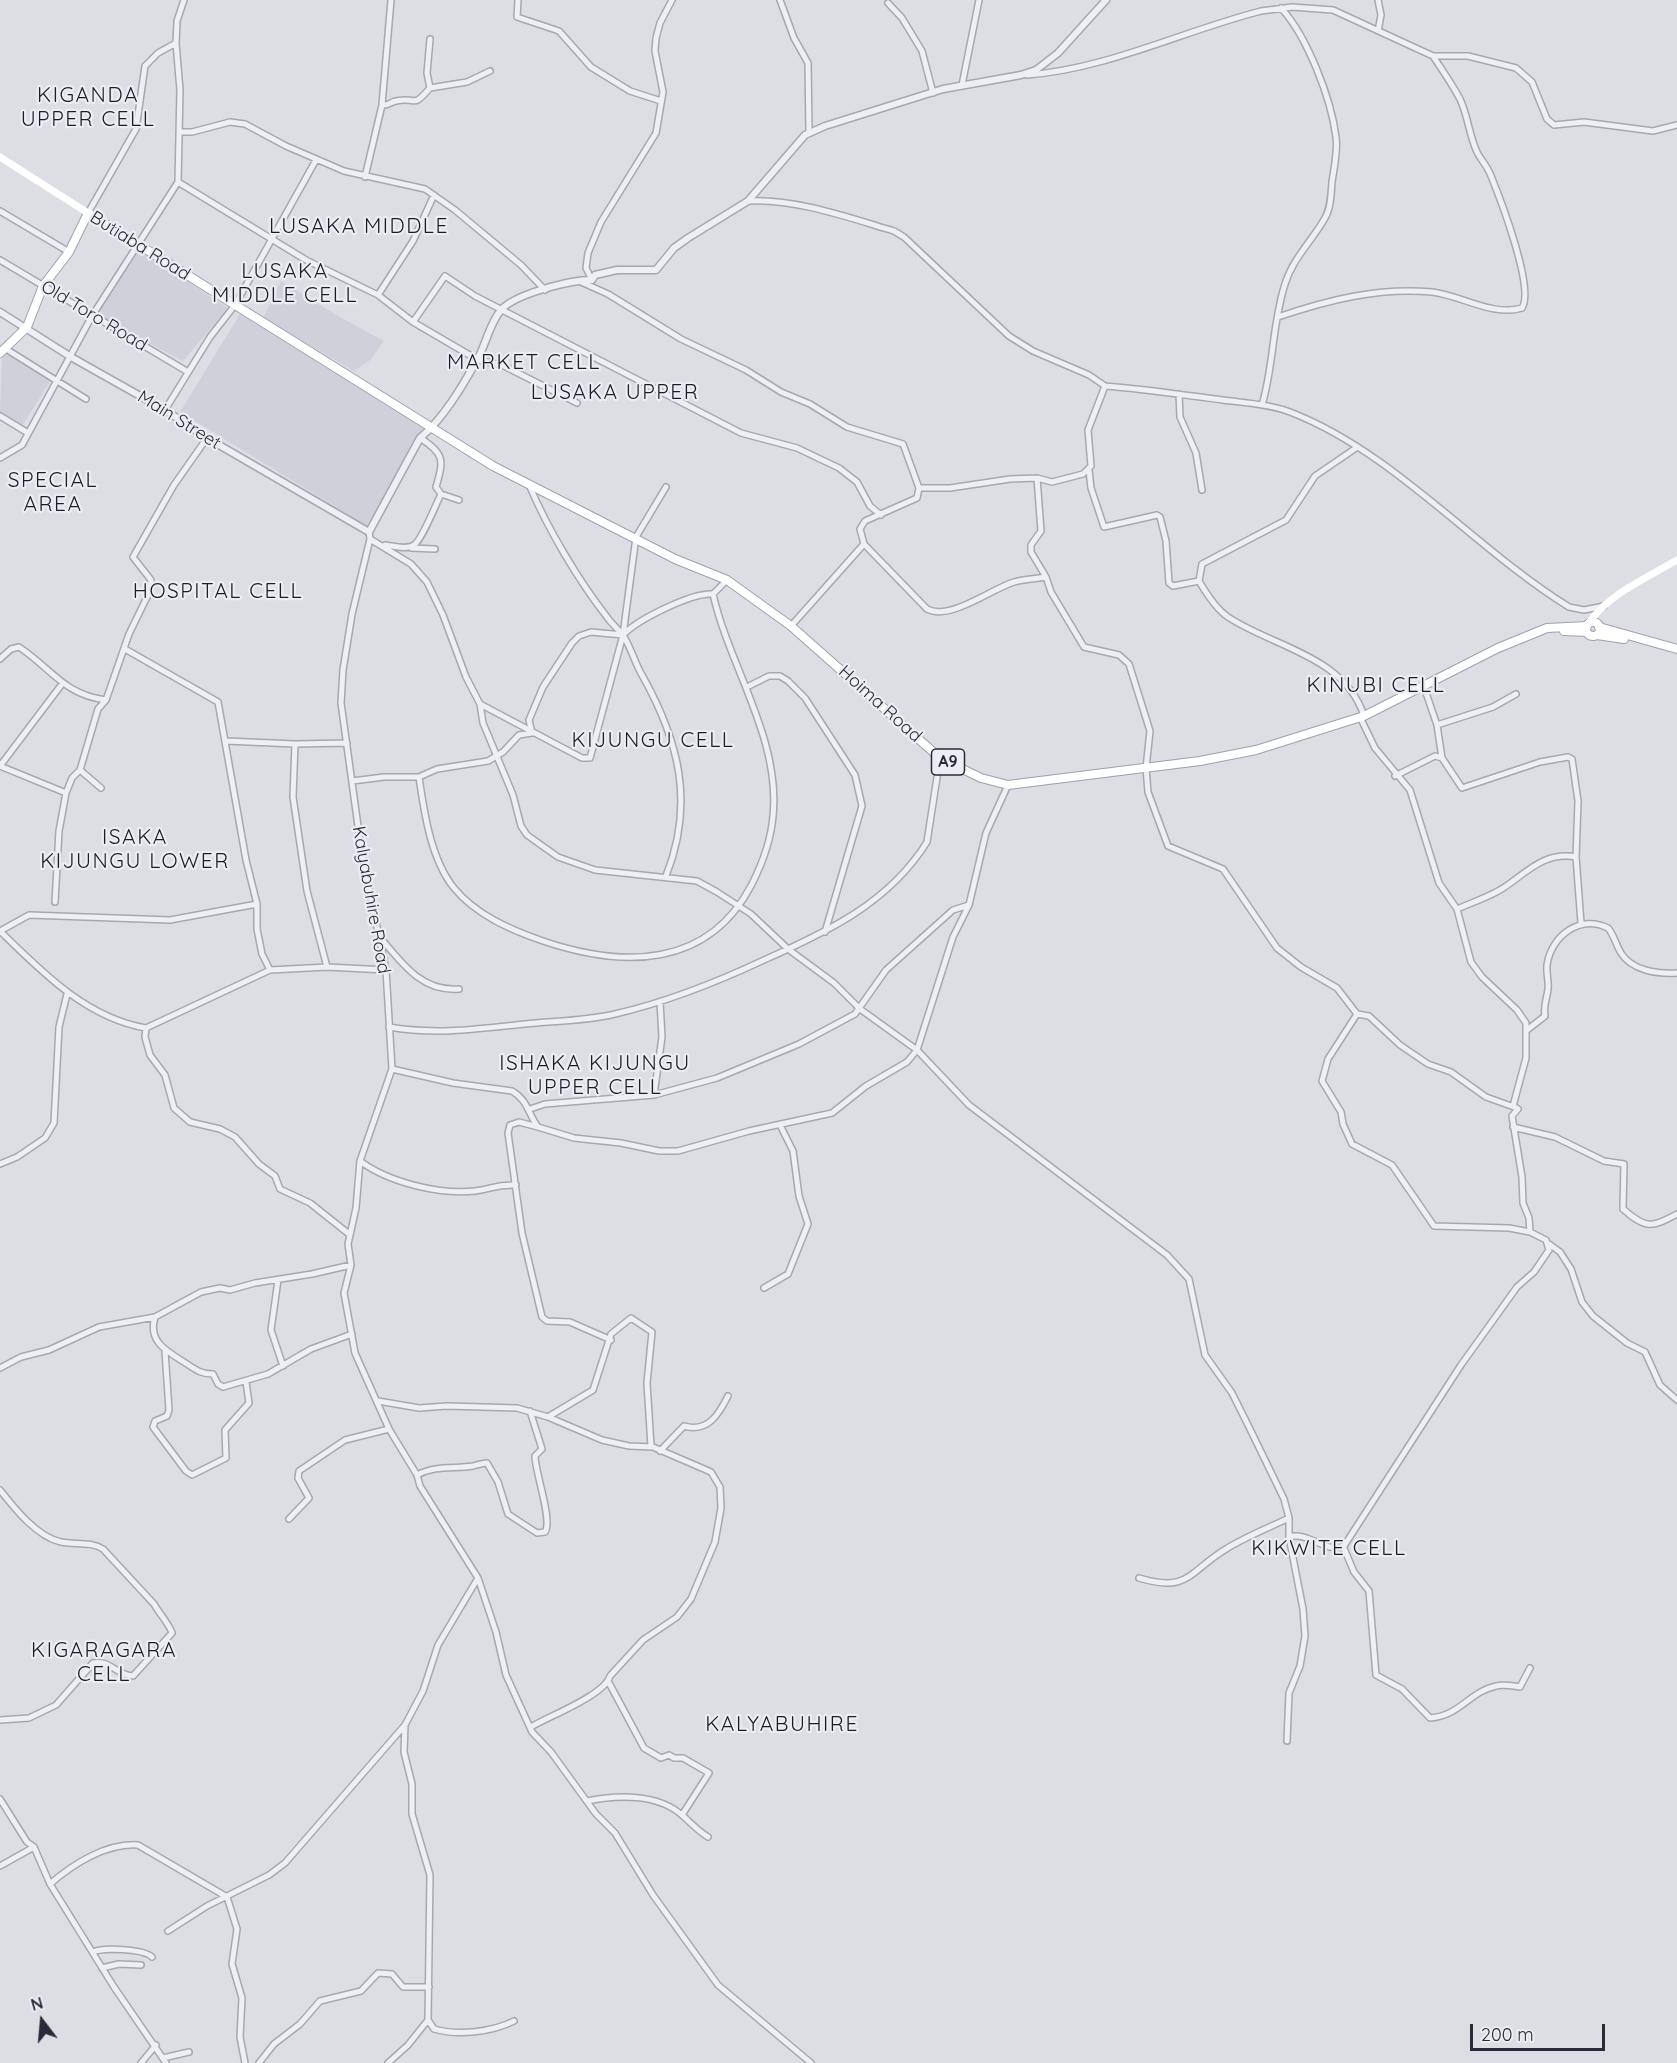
<!DOCTYPE html>
<style>
body{margin:0}
#map{position:relative;width:1677px;height:2063px;overflow:hidden;background:#dcdee4;font-family:Quicksand,sans-serif}
canvas{display:block}
.north{position:absolute;left:12px;top:1991px;width:60px;height:60px;-webkit-text-stroke:4px #ebedf3;paint-order:stroke;rotate:344deg;font-size:16px;font-weight:700;line-height:24px;text-align:center;color:#282a39}
.north::after{content:'';display:block;margin:auto;width:21px;height:27px;background:#282a39;clip-path:polygon(50% 0,100% 100%,50% 72%,0 100%)}
.scale{position:absolute;left:1470px;top:2024px;width:135px;height:27px;box-sizing:border-box;border:3px solid #282a39;border-top:0;padding-left:8px;font-size:18px;line-height:21px;white-space:nowrap;color:#282a39;-webkit-text-stroke:4px #ebedf3;paint-order:stroke}
</style>
<div id="map">
<canvas width="1677" height="2063"></canvas>
<div class="north">N</div>
<div class="scale">200 m</div>
</div>
<script>
const context = document.querySelector('canvas').getContext('2d');
context.lineJoin = 'round';
function paint(path, color) {
  context.fillStyle = color;
  context.fill(path, 'evenodd');
}
function stroke(path, color, width, dash) {
  context.strokeStyle = color;
  context.lineWidth = width;
  context.lineCap = dash ? 'butt' : 'round';
  context.setLineDash(dash || []);
  context.stroke(path);
}
function label(font, color, halo, rows, align = 'center') {
  context.font = font + ' Quicksand,sans-serif';
  context.lineWidth = 4.5;
  context.setLineDash([]);
  context.textBaseline = 'middle';
  context.strokeStyle = halo;
  context.fillStyle = color;
  for (const [text, x, y, turn = 0] of rows) {
    context.save();
    context.translate(x, y);
    context.rotate((+turn || 0) * Math.PI / 180);
    context.textAlign = isNaN(turn) ? turn : align;
    if (halo) context.strokeText(text, 0, 0);
    context.fillText(text, 0, 0);
    context.restore();
  }
}
const built = new Path2D(`
 M137,248L228,308L183,361L95,315Z
 M281,281L338,316L384,341L370,360L354,371L263,318Z
 M240,314L423,428L367,526L180,412Z
 M2,352L51,380L22,426L0,413Z`);
const minor = new Path2D(`
 M518,0L517,17L559,31L591,67L630,91L661,101
 M780,0L794,38L808,63L809,133
 M888,3L902,18L922,51L933,93
 M1378,31L1381,15L1378,0
 M1027,75C1107,69 1183,31 1261,11L1292,7L1333,10L1433,56H1468L1516,68L1532,82L1547,119L1554,125L1584,122L1653,131L1677,125
 M962,85L979,0
 M430,88L467,82L490,71
 M382,105C389,106 390,102 396,101C418,96 411,110 430,88L427,73L430,39
 M180,132H192L230,122L245,124L286,146L344,171L425,189L455,210L521,265L545,290
 M365,177L382,105L391,0
 M178,182L306,260L378,295L413,322L478,360L502,365L577,403
 M748,201C794,198 850,218 894,231L904,237L1009,336L1033,351L1089,375L1105,386C1145,389 1183,395 1223,400C1245,403 1269,404 1290,412C1394,452 1475,549 1569,607L1584,610L1604,606
 M0,211L69,252
 M88,213L136,129L145,66L158,53L176,43L177,21L184,0
 M0,260L188,372
 M592,280L586,268L588,253L601,222L656,133L663,92L655,51L656,38L660,23L672,0
 M579,281L608,294L681,339L746,370L781,392L810,404L847,427L903,444L919,488L917,498L865,521L860,529L864,544L927,609C950,621 991,589 1014,582C1024,579 1035,579 1046,577
 M378,295L413,241L434,195
 M1278,317C1328,300 1379,287 1432,292C1460,295 1493,317 1522,308C1535,289 1500,198 1491,176C1488,167 1481,160 1477,152C1469,135 1468,116 1460,99C1452,84 1442,70 1433,56
 M413,322L445,276L475,296L741,433L797,448L839,468L857,482L870,506L881,515
 M6,349L86,399
 M1179,394L1180,417L1196,453L1202,490
 M1262,405C1274,365 1272,324 1285,284C1293,258 1312,241 1325,218C1331,208 1331,194 1332,182C1334,168 1338,151 1336,137C1331,98 1307,36 1281,8
 M165,410L210,337L235,305L316,160
 M0,416L28,433
 M420,438C446,454 443,462 436,487L441,494L459,500
 M1356,448L1315,476L1286,520L1202,564L1199,581C1206,593 1216,609 1228,617C1273,647 1345,656 1364,716
 M0,458L22,445L92,316L178,182L180,90L176,43
 M1089,470L1091,488L1104,527L1157,515L1160,517L1166,541L1169,583L1173,586L1199,581
 M1037,478L1041,531L1031,545V552L1046,577L1051,592L1084,647L1119,655L1129,664L1150,731L1146,768L1148,792L1168,846L1223,869L1277,948L1301,967L1337,988L1357,1014L1369,1016L1400,1045L1428,1064L1451,1072L1486,1097L1514,1107
 M530,487C548,529 578,580 607,617C611,623 617,628 622,634C631,646 634,662 642,675C679,741 695,803 666,876
 M919,488H950L1010,479L1037,478L1052,482L1083,474L1091,466L1088,430L1105,386
 M369,532L370,539L352,614L343,670L341,703L362,855L386,970L392,1069L360,1161L356,1208L348,1244L351,1265L344,1293L355,1353L389,1429L417,1475L420,1486L478,1578L496,1632L506,1675L532,1732L551,1752L596,1814L615,1833L653,1895L718,1985L811,2063
 M370,539L411,564L427,582L443,615L466,677L480,704L483,723L513,795L521,826L527,835L558,857L595,870L697,881L717,892L751,914L788,949L834,983L860,1009L917,1050L969,1105L1167,1255L1189,1279L1205,1355L1232,1393L1249,1427L1284,1499L1289,1518V1537L1303,1609L1305,1636L1300,1666L1289,1693L1287,1741
 M385,545C394,546 406,550 414,545C422,540 436,504 441,494
 M411,548L435,549
 M791,626L864,544
 M125,649L218,702L246,860L257,904V929L262,954L270,970
 M0,659L11,649L19,647C51,668 64,695 106,700
 M62,684L0,766L66,793
 M747,687L769,676H780L788,681L805,698L855,775L862,806L825,932
 M480,704L582,758H590L623,635L636,537L666,487
 M1437,725L1493,707L1516,694
 M226,741L295,744L347,743
 M295,744L293,797L307,891L327,967
 M1442,758L1462,788L1540,762L1568,757L1572,759L1578,801L1576,857L1581,923
 M80,770L101,788
 M1395,776L1435,756L1442,758L1437,725L1424,687
 M419,777C424,812 431,860 454,888C476,915 511,930 543,941C623,968 708,969 752,884C763,862 771,841 773,816C781,739 729,666 713,594
 M352,781L384,777H419L437,769L488,761L503,752L519,735L532,733L529,720L543,687L572,643L579,636L591,632L623,635C637,620 692,592 713,594L727,580
 M55,902L59,831L66,793L72,778L80,770L98,709L106,700L129,634L150,591L151,580L133,557L174,485L207,438
 M1457,909C1471,903 1486,898 1500,890C1525,875 1542,851 1576,857
 M0,931C41,971 86,1018 146,1028L270,970L327,967L386,970
 M0,931L29,915L170,920L257,904
 M379,936C402,963 421,992 459,989
 M1357,1014L1328,1059L1322,1081L1341,1112L1343,1124L1352,1144L1392,1165L1434,1226L1509,1228L1530,1232
 M389,1027C435,1035 478,1029 525,1024C554,1021 586,1021 615,1014C667,1002 715,983 764,960C827,932 889,903 927,842L940,758
 M146,1028L145,1037L150,1055L165,1075L174,1108L190,1122L220,1129L235,1137L259,1164L275,1176L280,1189L310,1203L349,1234
 M1527,1030L1545,1016C1543,1005 1547,999 1548,989C1549,981 1546,973 1547,965C1551,936 1580,914 1608,928C1614,935 1616,945 1621,953C1632,971 1658,974 1677,973
 M392,1069L453,1083L512,1091C528,1100 528,1114 538,1127L574,1138L621,1143L659,1151H678L749,1131L832,1113L866,1086L907,1062L917,1050L953,937L969,905L986,833L1008,785
 M654,1095L662,1037L660,1002
 M530,1109L545,1104L654,1095L717,1078L799,1044L855,1014L886,970L953,910L969,905
 M538,1127L519,1122L510,1125L508,1133L522,1233L542,1317L547,1321L570,1322L611,1340
 M1513,1127L1555,1137L1604,1161L1624,1164L1623,1209C1646,1229 1651,1228 1677,1214
 M360,1161C388,1182 439,1195 475,1191C492,1189 496,1184 516,1185
 M0,1164L17,1157L45,1138L54,1123L59,1027L67,994
 M1549,1244L1560,1252L1571,1269L1582,1302L1593,1316L1627,1343L1645,1352L1660,1385L1677,1400
 M278,1280L271,1330L283,1366
 M764,1288L788,1274L808,1224L799,1196L793,1151L780,1125
 M155,1317C147,1343 169,1352 187,1364C196,1370 201,1374 213,1374L218,1384L223,1387L268,1374L311,1349L352,1334
 M165,1351L169,1410L167,1416L155,1421L153,1427L186,1471L192,1475L226,1458L225,1430L249,1403L246,1382
 M0,1368L21,1357L49,1350L99,1327L155,1317L201,1292L220,1288L230,1290L255,1283L312,1274L351,1265
 M378,1401L419,1408L447,1406L517,1408L548,1417L602,1440L629,1446L653,1447L711,1472L720,1487L721,1508L715,1542L691,1599L677,1617L643,1640L610,1676C605,1695 549,1716 531,1727
 M548,1417L593,1390L611,1334L631,1318L652,1332L647,1383L651,1446
 M660,1451L684,1426C708,1433 719,1414 728,1396
 M417,1475C436,1465 453,1469 473,1466C478,1465 482,1463 487,1463L498,1482L508,1514L537,1533L545,1532C553,1521 535,1472 535,1456L542,1449L530,1411
 M0,1490C15,1509 37,1537 61,1542C75,1545 91,1541 103,1549L154,1604C159,1613 171,1627 172,1633L133,1676C118,1676 109,1659 93,1663L56,1705L29,1718L0,1720
 M289,1519L309,1498L298,1478L299,1471L345,1440L389,1429
 M1289,1537C1308,1531 1326,1554 1344,1546L1461,1365L1517,1287L1534,1272L1549,1250L1546,1240L1530,1232L1529,1218L1523,1203L1522,1177L1512,1116L1518,1109L1513,1106L1526,1058V1023L1517,1010L1482,977L1471,962L1457,909L1439,883L1410,790L1375,748L1360,717
 M1343,1546L1354,1572L1369,1591L1376,1675L1402,1689L1430,1718C1460,1716 1469,1692 1496,1686C1503,1684 1513,1686 1520,1687L1530,1668
 M1139,1578C1189,1593 1188,1572 1226,1549C1245,1537 1268,1528 1289,1518
 M608,1681L644,1748L661,1758L669,1755L674,1758H683L709,1773L682,1815
 M0,1799L27,1842L34,1847L50,1884L114,1987L166,2063
 M587,1801C617,1795 658,1793 683,1816C691,1823 698,1831 708,1837
 M0,1866L34,1847
 M50,1884C73,1864 106,1843 138,1845L227,1897L237,1929L232,1964L242,1998L240,2037L245,2063
 M168,1931L207,1906L269,1875L285,1863L405,1725
 M93,1952C103,1947 144,1949 152,1957
 M102,1968L119,1964L141,1965
 M428,2020L434,2029C458,2036 492,2032 514,2021
 M163,2058L189,2052
 M141,2063L156,2045
 M259,2063L274,2044L300,2024L320,2001L361,1991L378,1973L392,1974L403,1987H429
 M388,2063L408,2045L428,2020L430,1875L412,1814V1784L404,1752L405,1725L423,1691L438,1645L478,1578`);
const tertiary = new Path2D(`
 M0,312L71,357L165,410L207,438L369,532L420,438C443,419 462,387 477,360C486,345 489,324 501,310C515,294 570,280 592,280L595,275L617,270H656L674,248L688,238L748,201L805,135L825,126L943,89L1021,75L1036,70L1058,53L1106,0`);
const secondary = new Path2D(`
 M0,157L88,213
 M1588,624C1608,594 1647,578 1677,560`);
const primary = new Path2D(`
 M0,353L27,327L43,286L69,252L88,213L493,466L675,559L727,580L791,626L940,758L981,778L1008,785L1200,761L1256,750L1364,716L1498,648L1547,628L1587,626
 M1586 629a7 7 0 1 1 14 0a7 7 0 1 1-14 0Z
 M1599,627L1677,649
 M1564,631L1586,632
 M1597,635L1624,639`);
const shields = [
 [948,762,33]
];
const shieldNames = [
 ["A9",948,762]
];
const streetNames = [
 ["Butiaba Road",140,246,32],
 ["Old Toro Road",94,316,31],
 ["Main Street",179,420,32],
 ["Hoima Road",880,704,42],
 ["Kalyabuhire Road",371,900,80]
];
const quarterNames = [
 ["KIGANDA",88,96],
 ["UPPER CELL",88,120],
 ["LUSAKA MIDDLE",359,227],
 ["LUSAKA",285,272],
 ["MIDDLE CELL",285,296],
 ["MARKET CELL",524,363],
 ["LUSAKA UPPER",615,393],
 ["SPECIAL",53,481],
 ["AREA",53,505],
 ["HOSPITAL CELL",218,592],
 ["KINUBI CELL",1376,686],
 ["KIJUNGU CELL",653,741],
 ["ISAKA",135,838],
 ["KIJUNGU LOWER",135,862],
 ["ISHAKA KIJUNGU",595,1064],
 ["UPPER CELL",595,1088],
 ["KIKWITE CELL",1329,1549],
 ["KIGARAGARA",104,1651],
 ["CELL",104,1675],
 ["KALYABUHIRE",782,1725]
];
paint(built, '#cfd0d9');
stroke(minor, '#a6a8b1', 8);
stroke(tertiary, '#a6a8b1', 9);
stroke(primary, '#9da0af', 10);
stroke(minor, '#eeeff3', 5);
stroke(tertiary, '#eeeff3', 6);
stroke(secondary, '#fff', 7);
stroke(primary, '#fff', 8);
for (const [x, y, w] of shields) {
  const box = new Path2D();
  box.roundRect(x - w / 2, y - 13, w, 26, 4.5);
  context.fillStyle = '#ebedf3';
  context.fill(box);
  stroke(box, '#282a39', 1.5);
}
label('bold 16px', '#282a39', null, shieldNames);
label('18px', '#282a39', '#ebedf3', streetNames);
context.letterSpacing = '1.5px';
label('21px', '#1a1c2a', '#ebedf3', quarterNames);
context.letterSpacing = '0px';
</script>
